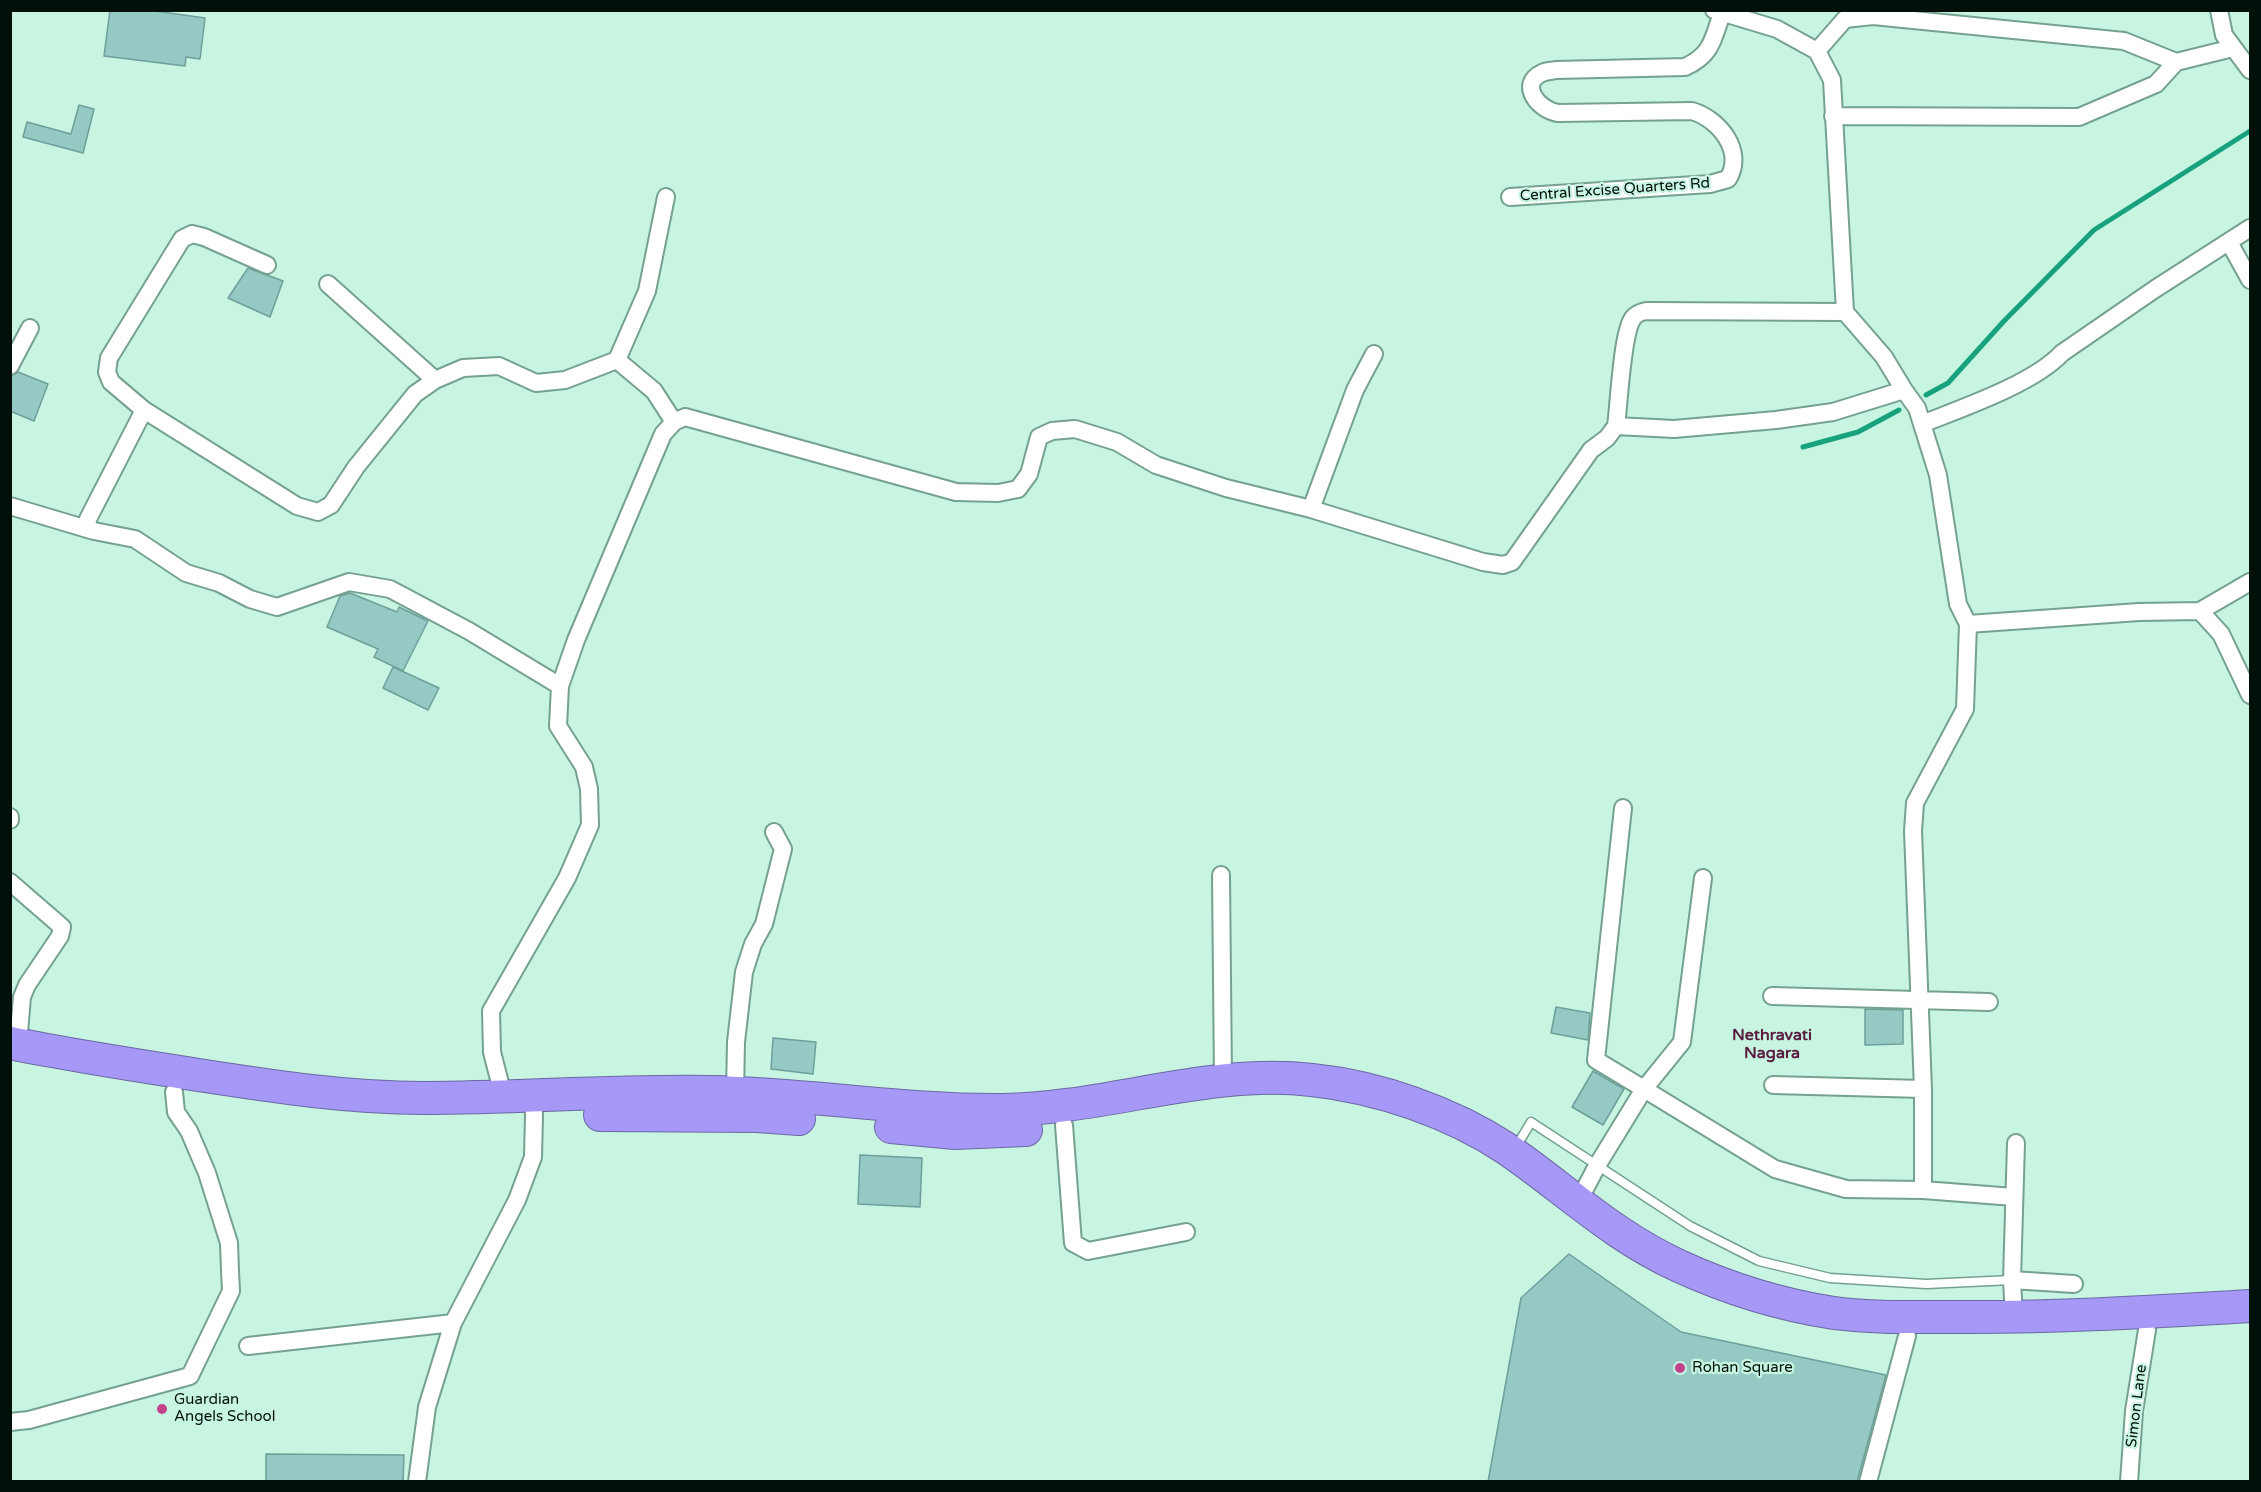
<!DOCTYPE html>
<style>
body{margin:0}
#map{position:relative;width:2261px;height:1492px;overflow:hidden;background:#c7f5e2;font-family:"Varela Round",sans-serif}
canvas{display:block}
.frame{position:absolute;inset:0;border:12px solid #02100a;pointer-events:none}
</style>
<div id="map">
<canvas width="2261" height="1492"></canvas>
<div class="frame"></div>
</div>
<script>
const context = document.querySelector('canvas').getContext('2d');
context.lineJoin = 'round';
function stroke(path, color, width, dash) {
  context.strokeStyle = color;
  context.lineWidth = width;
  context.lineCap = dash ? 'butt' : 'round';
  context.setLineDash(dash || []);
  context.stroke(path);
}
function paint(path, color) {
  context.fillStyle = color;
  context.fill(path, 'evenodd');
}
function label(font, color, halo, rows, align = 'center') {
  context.font = font + ' "Varela Round",sans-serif';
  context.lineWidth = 4.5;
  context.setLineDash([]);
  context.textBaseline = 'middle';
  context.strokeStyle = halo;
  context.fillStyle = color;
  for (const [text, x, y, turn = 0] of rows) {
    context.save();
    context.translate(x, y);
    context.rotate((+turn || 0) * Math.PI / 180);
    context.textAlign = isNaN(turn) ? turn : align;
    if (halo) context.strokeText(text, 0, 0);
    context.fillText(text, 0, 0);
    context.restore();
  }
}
const stream = new Path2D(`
 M1926,395L1948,383L2004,321L2094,230L2250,131
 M1803,447L1858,432L1899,410`);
const building = new Path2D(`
 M110,10H148L205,18L200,59L186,57L185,66L104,56Z
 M79,105L94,109L83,153L23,137L27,122L71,134Z
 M248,268L283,281L270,317L228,298Z
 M18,372L48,384L34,421L10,411V376Z
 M350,593L397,612L399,607L428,621L403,671L374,657L378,649L327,627L340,596Z
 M393,667L439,688L428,710L383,688Z
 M1556,1007L1590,1013L1588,1040L1551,1033Z
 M1865,1009L1903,1010V1044L1865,1045Z
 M773,1038L816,1042L813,1074L771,1069Z
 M1593,1071L1624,1089L1603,1125L1572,1107Z
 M860,1155L922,1158L920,1207L858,1204Z
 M1569,1254L1681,1332L1886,1375L1857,1482H1488L1521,1298Z
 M266,1454L404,1455L403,1482H266Z`);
const lane = new Path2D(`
 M1516,1147L1531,1122L1690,1226L1759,1261L1830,1278L1926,1284L2012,1280`);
const street = new Path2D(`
 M1714,10L1777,29L1817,51L1832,80L1845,312L1884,357L1904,390L1917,408L1938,475L1958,604L1968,624L2139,612L2200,611L2221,634L2250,695
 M2219,10L2224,35L2250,70
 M1817,51L1845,19L1873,16L2124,41L2176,62
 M1833,116L2079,117L2156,84L2176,62L2233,48
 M1510,197L1710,184L1728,179C1745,151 1719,119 1692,111L1558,113C1538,110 1518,84 1542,73C1546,71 1551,71 1556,70L1685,67C1712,55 1713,39 1722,13
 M2229,242L2250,280
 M267,265L204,237L192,234L182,239L109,358L107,372L111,382L144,410L297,506L318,512L331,505L356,467L415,394L435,380
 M328,284L435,380L463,368L499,366L536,383L565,380L617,360L647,291L666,197
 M617,360L654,391L674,422
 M10,366L30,328
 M1922,424C1962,408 2033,384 2062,353L2155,289L2250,228
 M1616,426L1674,429L1776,420L1833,412L1904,390
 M10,506L94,531L135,539L186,573L219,583L250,599L277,607L349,582L390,589L469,631L560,686
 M1311,509L1355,390L1374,354
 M87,529L88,519L144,410
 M2200,611L2250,582
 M1623,808L1596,1060L1644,1089L1682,1042L1703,878
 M10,817V820
 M1221,875L1223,1080
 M10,882L62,927L60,936L27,985L22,997L18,1044
 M1772,996L1989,1002
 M1773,1085L1923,1089
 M735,1093L736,1042L744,972L753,944L764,924L783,849L774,832
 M503,1095L492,1052L491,1011L567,878L590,825L589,789L584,767L558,726L560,686L576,640L663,434L674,422L685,417L956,492L998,493L1018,489L1029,474L1039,437L1052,431L1075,429L1117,442L1156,465L1226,488L1311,509L1483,562L1503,565L1512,562L1591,450L1607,438L1616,426C1619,405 1622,332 1633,318C1636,314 1641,312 1646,311L1845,312
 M1064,1125L1073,1243L1088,1251L1186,1232
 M1923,1190V1089L1913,831L1915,803L1965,709L1968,624
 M1577,1204L1598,1164L1644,1089L1775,1169L1846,1189L1923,1190L2014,1197
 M2012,1280L2016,1143
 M2014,1318L2012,1280L2074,1284
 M248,1346L453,1323
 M10,1422L29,1420L190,1376L231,1291L230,1271L229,1243L207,1173L189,1131L176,1112L174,1092
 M417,1482L427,1407L453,1323L517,1200L533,1157L534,1116L533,1095
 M1868,1482L1907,1336
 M2129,1482L2134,1411L2147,1330`);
const highway = new Path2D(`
 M10,1043C75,1056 140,1066 205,1076C277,1087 350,1098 423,1098C520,1098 616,1090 713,1092C810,1094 905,1111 1002,1110C1106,1109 1208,1068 1312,1080C1378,1087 1451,1112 1507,1149C1565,1189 1613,1236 1679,1266C1727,1288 1781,1305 1834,1313C1872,1318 1912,1317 1950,1317C2050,1318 2150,1312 2250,1306
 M600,1115L757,1116L799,1119
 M891,1127L955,1133L1026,1130`);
const markers = [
 [1680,1368,6,"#c2418b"],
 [162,1409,6,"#c2418b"]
];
const streetNames = [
 ["Central Excise Quarters Rd",1615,190,-4],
 ["Simon Lane",2137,1406,-83]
];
const poiNames = [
 ["Rohan Square",1692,1368],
 ["Guardian",174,1400],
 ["Angels School",174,1417]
];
const neighbourhoodNames = [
 ["Nethravati",1772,1036],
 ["Nagara",1772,1054]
];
stroke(stream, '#17a27d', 5);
paint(building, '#97c9c4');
stroke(building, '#6e9f9a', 1.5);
stroke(lane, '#75a190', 11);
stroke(street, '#75a190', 20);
stroke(highway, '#6c68a3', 34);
stroke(lane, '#fff', 8);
stroke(street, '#fff', 16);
stroke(highway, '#a598f6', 32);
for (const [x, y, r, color] of markers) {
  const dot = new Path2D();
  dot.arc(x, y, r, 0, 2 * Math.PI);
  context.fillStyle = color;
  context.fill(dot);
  stroke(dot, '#c7f5e2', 2);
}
label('15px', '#02100a', '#c7f5e2', streetNames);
label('15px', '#02100a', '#c7f5e2', poiNames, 'left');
label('bold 16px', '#591c3f', '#c7f5e2', neighbourhoodNames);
</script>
